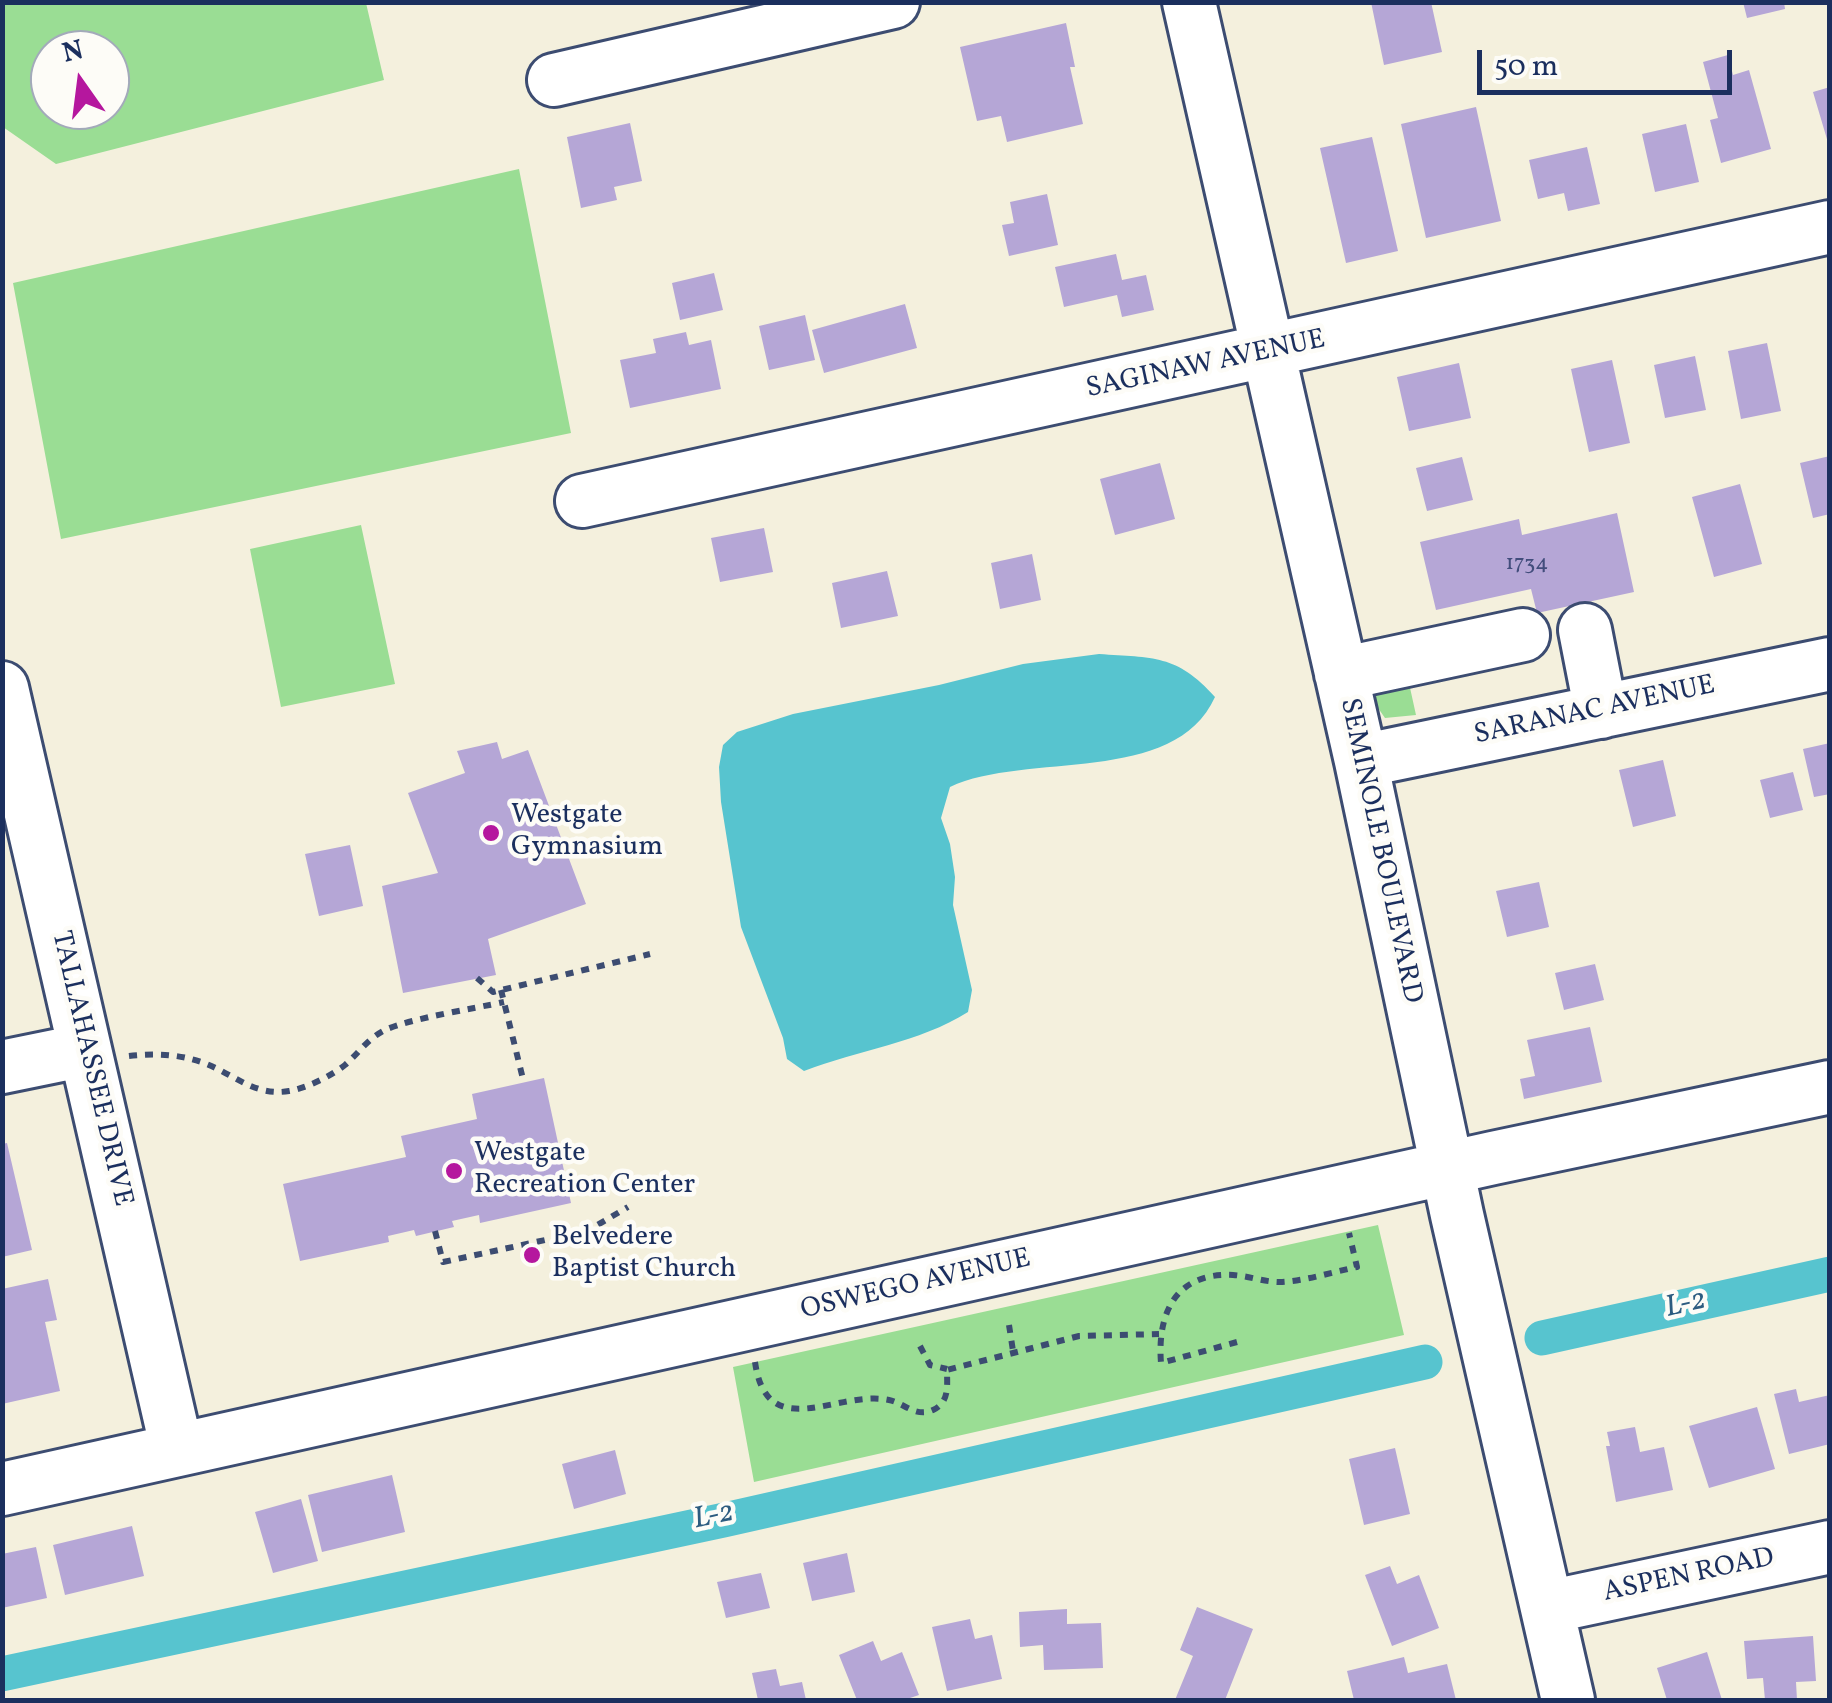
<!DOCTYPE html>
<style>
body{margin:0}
#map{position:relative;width:1832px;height:1703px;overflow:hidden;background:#f4f0dd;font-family:Vollkorn,serif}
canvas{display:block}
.frame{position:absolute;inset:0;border:5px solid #1b2f5e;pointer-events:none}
.north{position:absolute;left:30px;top:30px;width:100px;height:100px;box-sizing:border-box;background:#fdfcf7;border:2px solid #a3aaba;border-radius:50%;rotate:346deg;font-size:28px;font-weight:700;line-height:40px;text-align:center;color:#1b2f5e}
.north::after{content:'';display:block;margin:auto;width:35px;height:45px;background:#b5179e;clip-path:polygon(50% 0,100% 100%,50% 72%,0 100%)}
.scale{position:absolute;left:1477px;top:50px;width:255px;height:45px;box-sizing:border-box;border:5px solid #1b2f5e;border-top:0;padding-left:12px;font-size:30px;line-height:35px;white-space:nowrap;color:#1b2f5e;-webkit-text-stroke:8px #fdfcf7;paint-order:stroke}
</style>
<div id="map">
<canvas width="1832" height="1703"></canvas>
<div class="frame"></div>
<div class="north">N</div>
<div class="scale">50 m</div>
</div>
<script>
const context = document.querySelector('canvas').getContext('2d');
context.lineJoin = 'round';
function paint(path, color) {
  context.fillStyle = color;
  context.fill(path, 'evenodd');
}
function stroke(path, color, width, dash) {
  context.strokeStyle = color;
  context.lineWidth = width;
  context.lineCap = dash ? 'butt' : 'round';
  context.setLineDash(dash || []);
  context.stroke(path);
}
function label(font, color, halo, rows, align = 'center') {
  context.font = font + ' Vollkorn,serif';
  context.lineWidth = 9;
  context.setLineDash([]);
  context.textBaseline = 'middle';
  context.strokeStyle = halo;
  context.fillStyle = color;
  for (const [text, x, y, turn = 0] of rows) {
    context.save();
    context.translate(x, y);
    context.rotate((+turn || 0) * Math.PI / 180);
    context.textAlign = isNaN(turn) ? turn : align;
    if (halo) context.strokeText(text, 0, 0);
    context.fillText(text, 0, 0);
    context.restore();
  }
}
const green = new Path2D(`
 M2,3H366L384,80L56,164L3,127ZM50,50H110V110H50Z
 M519,169L571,433L61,539L13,283Z
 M361,525L395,684L281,707L250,549Z
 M1405,665L1416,715L1385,718L1369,695Z
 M1378,1225L1404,1335L754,1482L733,1367Z`);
const water = new Path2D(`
 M1099,654C1153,658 1177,654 1215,697C1174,787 1026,751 950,787L941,818L950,844L955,877L953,905L972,990L968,1012C919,1043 858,1050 804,1071L787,1059L783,1038L741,927L721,802L719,767L723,745L737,732L793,714L939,685L1023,664Z`);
const canal = new Path2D(`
 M1542,1338L1830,1274
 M2,1674L724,1520L1425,1362`);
const building = new Path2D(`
 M1371,2H1431L1442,52L1384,65Z
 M1743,2H1784L1785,9L1747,18Z
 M1066,23L1075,67H1070L1083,124L1007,142L1001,116L977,121L960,47Z
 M1728,55L1733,75L1749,70L1771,149L1721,163L1710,120L1718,118L1703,62Z
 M1830,87V146H1829L1813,92Z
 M1476,107L1501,221L1426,238L1401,124Z
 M630,123L642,181L614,187L617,200L581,208L567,137Z
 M1686,124L1699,182L1655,192L1642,134Z
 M1372,137L1398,251L1346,263L1320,148Z
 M1587,147L1600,204L1568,211L1564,193L1538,199L1529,160Z
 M1047,194L1058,245L1009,256L1002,225L1014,223L1010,202Z
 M1116,254L1122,280L1146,275L1154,310L1122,317L1117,295L1064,307L1055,267Z
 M714,273L723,310L680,320L672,283Z
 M905,304L917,348L824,373L812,330Z
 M805,315L815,360L769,370L759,326Z
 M686,332L689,345L711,340L721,389L630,408L620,360L656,353L653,339Z
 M1767,343L1781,411L1741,419L1728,351Z
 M1695,356L1706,410L1665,418L1654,365Z
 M1612,360L1630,443L1589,452L1571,369Z
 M1459,363L1471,418L1409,431L1397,377Z
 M1830,456V514L1813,518L1800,463Z
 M1462,457L1473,500L1427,511L1416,468Z
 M1160,463L1175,519L1115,535L1100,479Z
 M1740,484L1762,564L1714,577L1692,497Z
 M1617,513L1634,592L1537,613L1531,589L1436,610L1420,542L1519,519L1522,535Z
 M764,528L773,572L720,582L711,538Z
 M1032,554L1041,600L1000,609L991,563Z
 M887,571L898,616L841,628L832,583Z
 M497,742L502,759L528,750L586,904L488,939L496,975L403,993L382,886L438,873L408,793L465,773L457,751Z
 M1830,743V794L1814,797L1803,749Z
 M1663,760L1676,816L1633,827L1619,770Z
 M1793,772L1803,810L1770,818L1760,780Z
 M350,845L363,906L319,916L305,854Z
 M1539,882L1549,927L1507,937L1496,891Z
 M1595,964L1604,1000L1564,1010L1555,973Z
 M1590,1027L1602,1082L1524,1099L1520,1079L1535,1076L1527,1040Z
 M544,1078L571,1203L480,1223L479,1215L452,1221L454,1227L416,1236L414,1230L388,1236L389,1242L300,1261L283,1184L406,1157L401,1136L477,1119L472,1094Z
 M7,1143L32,1250L2,1257V1144Z
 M48,1279L57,1320L45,1322L60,1391L2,1404V1289Z
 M1796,1389L1799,1402L1830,1395V1444L1789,1454L1774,1394Z
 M1757,1407L1775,1469L1709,1488L1689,1426Z
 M1635,1427L1640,1452L1664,1447L1673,1490L1616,1502L1606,1446H1610L1607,1432Z
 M1395,1448L1410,1514L1364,1525L1349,1459Z
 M615,1450L626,1494L574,1509L562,1464Z
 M392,1475L405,1532L322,1552L308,1495Z
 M301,1499L318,1561L273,1573L255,1512Z
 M132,1526L144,1576L65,1595L53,1545Z
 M36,1547L47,1598L2,1608V1554Z
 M847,1553L855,1592L812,1601L803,1563Z
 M1390,1566L1397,1584L1419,1575L1439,1628L1392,1646L1365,1575Z
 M761,1573L770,1608L726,1618L717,1582Z
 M1197,1607L1253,1629L1225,1700H1175L1193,1656L1180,1650Z
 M1067,1609V1624L1101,1623L1103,1668L1044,1670L1043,1645L1020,1647L1019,1612Z
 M970,1619L975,1639L992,1635L1002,1679L947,1691L932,1627Z
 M1813,1636L1816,1681L1796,1682L1797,1700H1765L1763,1678L1747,1679L1744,1641Z
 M873,1641L881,1661L902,1652L919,1695L904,1700H857L839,1655Z
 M1707,1652L1722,1700H1667L1657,1668Z
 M1404,1657L1408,1673L1447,1664L1456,1700H1354L1347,1671Z
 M776,1669L780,1686L802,1682L806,1700H758L752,1673Z`);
const path = new Path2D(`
 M477,978L493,992L650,954
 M501,990L524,1083
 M129,1056C155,1053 179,1054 204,1063C234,1074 255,1097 289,1091C307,1088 331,1076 345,1065C359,1053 367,1039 385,1030C412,1018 472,1009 504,1002
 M435,1231L443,1262L587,1231L628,1207
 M1009,1325L1013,1351
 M1237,1342L1161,1363C1157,1313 1176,1272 1233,1275C1249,1276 1264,1282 1280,1282C1306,1281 1332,1272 1357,1267L1349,1233
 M920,1346L930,1365L947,1369
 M755,1362C767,1446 838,1389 889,1400C904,1403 916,1418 933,1410C950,1402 947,1385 947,1370L1079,1336L1159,1334`);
const minor = new Path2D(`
 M1189,2L1361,761L1457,1215L1568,1700
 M554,80L893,2
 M582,501L1830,227
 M1585,630L1601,712
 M1341,674L1523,635
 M2,688L177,1450
 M1361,761L1830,664
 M2,1067L85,1050
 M2,1489L1493,1158L1830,1087
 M1548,1607L1830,1547`);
const markers = [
 [491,833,10,"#b5179e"],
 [454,1171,10,"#b5179e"],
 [532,1255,10,"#b5179e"]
];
const numberNames = [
 ["1734",1527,565]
];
const streetNames = [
 ["SAGINAW AVENUE",1206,366,-12],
 ["SARANAC AVENUE",1595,712,-12],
 ["SEMINOLE BOULEVARD",1379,851,78],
 ["TALLAHASSEE DRIVE",90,1069,77],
 ["OSWEGO AVENUE",916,1286,-13],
 ["ASPEN ROAD",1689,1577,-12]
];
const poiNames = [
 ["Westgate",511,817],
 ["Gymnasium",511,849],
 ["Westgate",474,1155],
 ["Recreation Center",474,1187],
 ["Belvedere",552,1239],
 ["Baptist Church",552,1271]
];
const waterNames = [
 ["L-2",1686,1306,-13],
 ["L-2",714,1518,-12]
];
paint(green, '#9add94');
paint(water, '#57c4cf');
stroke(canal, '#57c4cf', 35);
paint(building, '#b5a6d6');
stroke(minor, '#3c4c71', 58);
stroke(path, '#3c4c71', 6, [8, 8]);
stroke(minor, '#fff', 52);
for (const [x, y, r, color] of markers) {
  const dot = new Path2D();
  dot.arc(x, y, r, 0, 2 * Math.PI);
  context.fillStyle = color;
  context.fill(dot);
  stroke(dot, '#fdfcf7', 4);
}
label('22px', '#424d7c', null, numberNames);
label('28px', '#1b2f5e', '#fdfcf7', streetNames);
label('28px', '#1b2f5e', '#fdfcf7', poiNames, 'left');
label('italic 30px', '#2d5c80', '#fdfcf7', waterNames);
</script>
